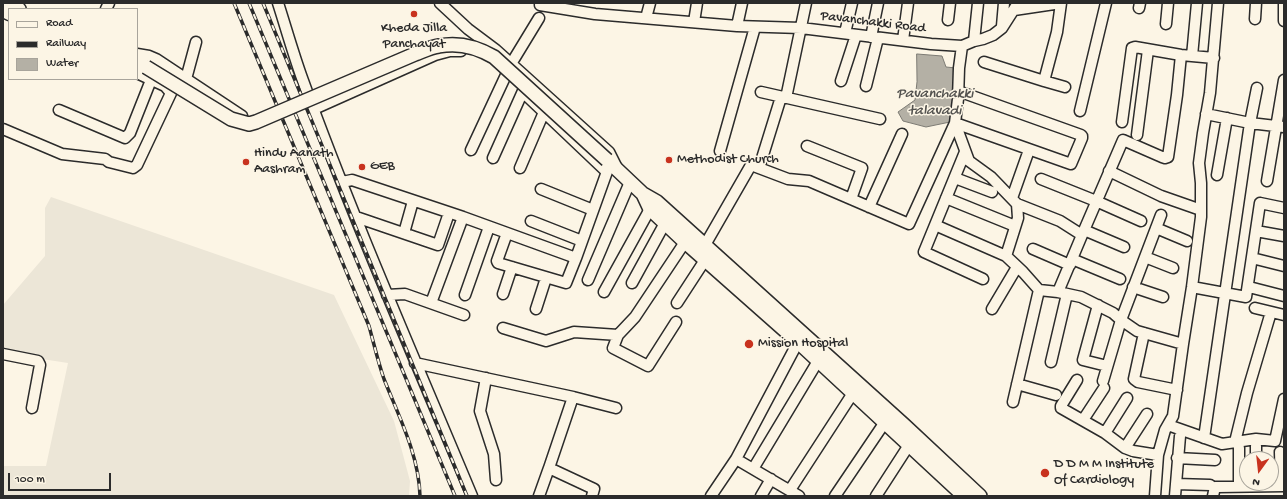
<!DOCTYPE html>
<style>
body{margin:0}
#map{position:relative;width:1287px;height:499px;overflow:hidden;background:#fcf5e5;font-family:"Gochi Hand",sans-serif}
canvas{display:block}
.frame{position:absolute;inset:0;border:4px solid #2b2b2b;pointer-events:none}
.legend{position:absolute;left:8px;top:8px;width:130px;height:72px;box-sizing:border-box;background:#fcf5e5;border:1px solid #a8a49b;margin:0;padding:5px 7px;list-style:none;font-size:12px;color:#2b2b2b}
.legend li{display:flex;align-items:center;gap:8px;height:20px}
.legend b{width:20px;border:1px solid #a8a49b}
.north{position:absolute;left:1239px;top:451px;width:40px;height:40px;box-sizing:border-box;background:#fcf5e5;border:1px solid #a8a49b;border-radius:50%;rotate:195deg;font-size:11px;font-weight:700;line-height:16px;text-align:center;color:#2b2b2b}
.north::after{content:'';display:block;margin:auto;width:14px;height:18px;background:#c8321e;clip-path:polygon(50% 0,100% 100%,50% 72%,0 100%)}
.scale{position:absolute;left:8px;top:473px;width:103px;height:18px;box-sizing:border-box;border:2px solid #2b2b2b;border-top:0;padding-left:5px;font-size:12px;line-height:14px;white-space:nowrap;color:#2b2b2b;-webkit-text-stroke:3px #fcf5e5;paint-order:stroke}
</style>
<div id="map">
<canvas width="1287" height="499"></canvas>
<div class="frame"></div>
<ul class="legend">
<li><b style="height:5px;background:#fcf5e5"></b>Road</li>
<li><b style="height:5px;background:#2b2b2b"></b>Railway</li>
<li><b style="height:11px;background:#b4b0a5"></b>Water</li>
</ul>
<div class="north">N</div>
<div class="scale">100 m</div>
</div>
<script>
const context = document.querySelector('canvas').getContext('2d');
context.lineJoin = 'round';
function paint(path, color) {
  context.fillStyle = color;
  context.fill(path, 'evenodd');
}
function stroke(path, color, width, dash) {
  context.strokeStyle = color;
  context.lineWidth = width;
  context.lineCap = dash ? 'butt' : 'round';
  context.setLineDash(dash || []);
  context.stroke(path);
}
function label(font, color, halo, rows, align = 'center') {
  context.font = font + ' "Gochi Hand",sans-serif';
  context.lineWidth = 3;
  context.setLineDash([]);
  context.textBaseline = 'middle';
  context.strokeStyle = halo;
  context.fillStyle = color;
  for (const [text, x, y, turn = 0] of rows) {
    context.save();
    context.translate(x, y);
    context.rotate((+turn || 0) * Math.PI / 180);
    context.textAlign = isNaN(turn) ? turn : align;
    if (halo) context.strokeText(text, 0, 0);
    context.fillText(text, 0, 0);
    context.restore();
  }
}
const built = new Path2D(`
 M51,197L334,295L394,421L410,481L409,496H3V466H46L68,363L3,353V305L45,256V208Z`);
const water = new Path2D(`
 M917,54L942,56L946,67L956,68V88L950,122L926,127L903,121L898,112L915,100L917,82Z`);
const minor = new Path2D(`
 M278,3C286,28 293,53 302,78C353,219 414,357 472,496
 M440,3L468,29L496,50L609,152L617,168
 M540,5L595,14L737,26L801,28L931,44L962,46L974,41L983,39L993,35L1002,28L1018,3
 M1139,8L1140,3
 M106,9L109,3
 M3,12L9,15
 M646,18L650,3
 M1255,19L1256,3
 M948,20L950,3
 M1284,21V3
 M694,22L697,3
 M1166,24L1168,3
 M737,26L742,3
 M1002,26L1004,3
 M845,33L852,3
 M871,37L878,3
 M903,40L908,3
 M974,41L978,3
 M962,46L959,68L958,99L955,123L969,161L991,177L1017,204L1018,218L1006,256L1023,272L1039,290L1058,292L1081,297L1113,313L1121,320L1137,331L1183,344
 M137,54L149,56L156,59L242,116
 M1192,56L1197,3
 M984,62L1044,81L1057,32L1061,3L1014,10
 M511,64L539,18
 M186,79L196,42
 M841,81L856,35
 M1044,81L1065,87
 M866,86L878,38
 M761,92L880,119
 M527,96L607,172
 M786,98L806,3
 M314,109L435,55L450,51H461
 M59,110L125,138L130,133L151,80
 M1080,111L1106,3
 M1206,114L1250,123L1284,127
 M1122,122L1132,48L1135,47L1181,55L1214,58
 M3,129L62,154L105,159L109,162L133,168L137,165L171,93L165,86L137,73
 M1137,135L1148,50
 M807,146L862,168L851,199
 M471,150L506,75
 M720,151L755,27
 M965,152L924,252L983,279
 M493,158L523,91
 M520,168L544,112
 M759,168L781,97
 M1109,171L1161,196L1201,210
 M1217,175L1227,118
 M955,178L992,192
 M1041,179L1096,201L1141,221
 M1267,181L1284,80
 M342,182L352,180L463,217L576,258L609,166
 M541,189L593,210
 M946,198L1015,226
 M1012,198L1029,150
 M1017,204L1060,221L1082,235L1058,292
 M869,207L902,134
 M356,217L438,245L449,213
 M531,221L582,241
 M935,225L1006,256
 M1156,228L1187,241
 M1084,230L1124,247
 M1256,231L1284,236
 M404,233L413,201
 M507,233L497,261L498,263L566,283L576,258
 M1082,235L1123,140L1162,157L1165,158L1168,157L1177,95L1181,55
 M705,245L751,165L788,179L809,181L909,224L955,123L1071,164L1082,138V136L1081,135L958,91
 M1033,249L1070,265
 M1145,257L1173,268
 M1252,258L1284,266
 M1072,259L1120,279
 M588,280L630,182
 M632,283L665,223
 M1133,287L1163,297
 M1192,287L1246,297L1260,203L1284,208
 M1249,287L1284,296
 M604,292L650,209
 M503,294L512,267
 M387,295L405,294L464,315
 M465,295L489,227
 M431,303L463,217
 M677,303L705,260
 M1098,305L1083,360L1107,366
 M1255,308L1284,315
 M536,309L546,278
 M992,309L1017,267
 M676,322L648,366L613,348L618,335L635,317L685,242
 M503,328L546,341L574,332L618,335
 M1144,333L1134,379L1138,382L1177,390
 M3,354L38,361L40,365L32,408
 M1051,362L1067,294
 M415,363L573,397L549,468L594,489L592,496
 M486,378L480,411L494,454L496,480
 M1077,380L1061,406V408L1105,433L1125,448L1133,451L1158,455
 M1103,381L1121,320L1161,215
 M1017,384L1056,395
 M573,397L616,408
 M1013,402L1039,290
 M1083,420L1104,388
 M1168,425L1222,444L1256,439L1275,441L1284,399
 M1105,433L1127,398
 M1204,438L1250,123L1257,88
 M1235,442L1247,393L1271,312
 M1125,448L1147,414
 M1239,448V486
 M1280,452L1281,486
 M1177,458L1215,460
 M736,459L799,496
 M1256,459V446
 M753,469L818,361
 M1176,484L1210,485
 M790,490L853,393
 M539,496L549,468
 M711,496L736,459L798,342
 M761,496L771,479
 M835,496L885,422
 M876,496L909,445
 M1155,496L1158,455L1165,430L1173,416L1183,344L1192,287L1201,217V183L1199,163L1203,133L1210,93L1218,3
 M1175,496L1180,436
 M1213,496L1215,487H1218L1284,486`);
const major = new Path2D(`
 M5,3L19,9
 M137,62L146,67
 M607,160L643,194L657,202L904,425L980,496
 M643,194L650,209L685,242L798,342L964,496`);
const rail = new Path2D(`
 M234,3L369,326C374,344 378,362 384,379C399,417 419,455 420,496
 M249,3L455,496
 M263,3L467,496`);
const majorBridge = new Path2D(`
 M146,67L231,119L249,124L256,122L415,54C423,51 431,47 439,46C459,42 477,47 494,57L607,160`);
const markers = [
 [414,14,4,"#c8321e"],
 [669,160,4,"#c8321e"],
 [246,162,4,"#c8321e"],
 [362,167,4,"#c8321e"],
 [749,344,5,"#c8321e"],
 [1045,473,5,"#c8321e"]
];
const streetNames = [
 ["Pavanchakki Road",873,23,7]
];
const poiNames = [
 ["Kheda Jilla",414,29,"center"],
 ["Panchayat",414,45,"center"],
 ["Hindu Aanath",254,154],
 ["Aashram",254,170],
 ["Methodist Church",677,160],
 ["GEB",370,167],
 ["Mission Hospital",758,344],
 ["D D M M Institute",1054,465],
 ["Of Cardiology",1054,481]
];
const waterNames = [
 ["Pavanchakki",935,95],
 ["talavadi",935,112]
];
paint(built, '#ece6d7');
paint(water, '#b4b0a5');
stroke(water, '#7d7b74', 1);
stroke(minor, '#2b2b2b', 13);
stroke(major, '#2b2b2b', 16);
stroke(minor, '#fcf5e5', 10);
stroke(major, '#fcf5e5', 13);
stroke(rail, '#2b2b2b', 3.5);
stroke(rail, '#fcf5e5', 2, [6]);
stroke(majorBridge, '#2b2b2b', 16, []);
stroke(majorBridge, '#fcf5e5', 13);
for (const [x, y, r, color] of markers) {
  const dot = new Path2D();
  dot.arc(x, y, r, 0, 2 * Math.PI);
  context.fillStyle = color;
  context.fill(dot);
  stroke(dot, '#fcf5e5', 1.5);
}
label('14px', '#2b2b2b', '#fcf5e5', streetNames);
label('14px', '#2b2b2b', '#fcf5e5', poiNames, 'left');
label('italic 15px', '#545350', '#fcf5e5', waterNames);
</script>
